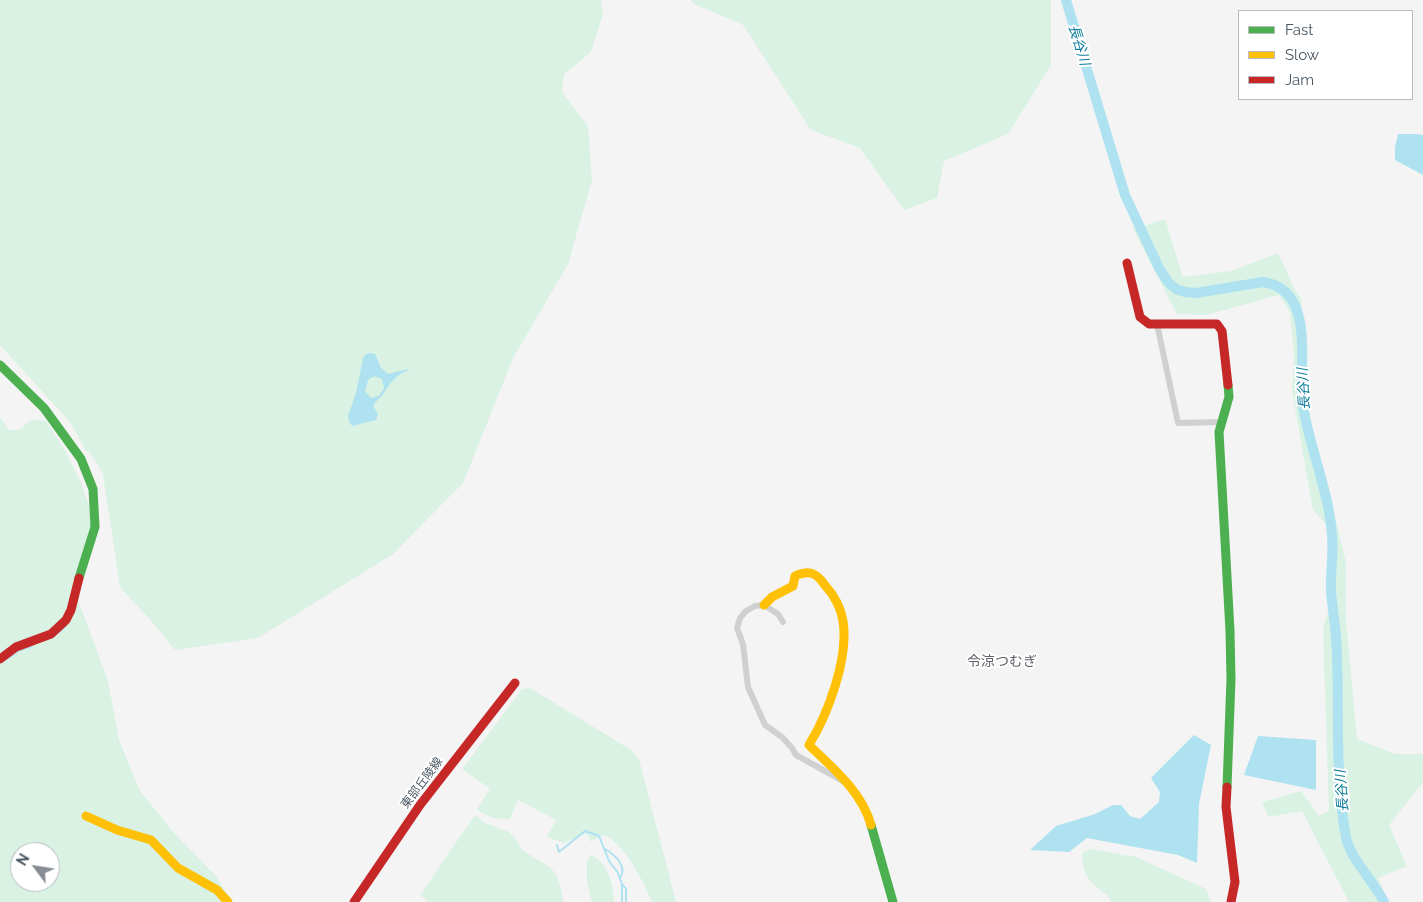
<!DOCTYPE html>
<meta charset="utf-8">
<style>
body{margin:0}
#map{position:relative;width:1423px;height:902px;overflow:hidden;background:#f4f4f4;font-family:Raleway,sans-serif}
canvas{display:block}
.legend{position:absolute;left:1238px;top:10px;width:175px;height:90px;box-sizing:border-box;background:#fff;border:1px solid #b7bbc0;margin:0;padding:6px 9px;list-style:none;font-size:15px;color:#4a5661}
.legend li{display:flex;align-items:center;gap:10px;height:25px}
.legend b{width:25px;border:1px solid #b7bbc0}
.north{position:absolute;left:10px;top:842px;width:50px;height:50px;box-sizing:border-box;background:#fff;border:1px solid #b7bbc0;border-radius:50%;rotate:301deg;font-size:14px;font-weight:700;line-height:20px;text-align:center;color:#4a5661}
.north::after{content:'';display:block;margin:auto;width:18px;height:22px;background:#868d94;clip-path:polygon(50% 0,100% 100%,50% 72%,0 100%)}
</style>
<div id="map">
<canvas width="1423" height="902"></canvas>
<ul class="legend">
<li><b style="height:6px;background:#4caf50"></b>Fast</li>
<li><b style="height:6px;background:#ffc107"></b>Slow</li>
<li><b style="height:6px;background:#c62828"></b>Jam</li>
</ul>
<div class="north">N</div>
</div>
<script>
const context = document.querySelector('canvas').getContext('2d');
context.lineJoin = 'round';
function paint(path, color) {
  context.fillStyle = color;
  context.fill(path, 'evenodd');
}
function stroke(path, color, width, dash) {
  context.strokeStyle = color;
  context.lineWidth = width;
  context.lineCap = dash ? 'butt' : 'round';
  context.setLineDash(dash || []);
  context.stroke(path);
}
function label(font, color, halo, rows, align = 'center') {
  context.font = font + ' Raleway,"Noto Sans JP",sans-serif';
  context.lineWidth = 4;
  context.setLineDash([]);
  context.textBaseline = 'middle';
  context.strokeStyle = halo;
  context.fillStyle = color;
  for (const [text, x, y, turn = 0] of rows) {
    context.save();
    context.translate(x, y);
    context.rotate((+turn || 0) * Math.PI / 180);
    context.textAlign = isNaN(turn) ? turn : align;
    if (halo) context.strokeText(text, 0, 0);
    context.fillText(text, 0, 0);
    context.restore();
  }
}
const green = new Path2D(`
 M0,0H601L603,14L591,52L564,74L562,92L588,126L592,180L568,264L513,358L463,483L393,554L258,638L175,650L153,623L120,587L103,474L89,451H86L71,423L0,345Z
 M691,0H1051V65L1008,134L944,161L937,198L904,210L860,148L811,130L743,25L694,4Z
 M1165,219L1183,277L1231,271L1278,253L1296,292L1301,298L1306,400L1346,562V620L1357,739L1395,754H1423V782L1389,825L1407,866L1378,878L1388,902H1349L1302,811L1268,817L1262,802L1301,791L1319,816L1329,811L1323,628L1330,606L1329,557L1326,524L1313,510L1292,391L1294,354L1290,312L1279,295L1206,315L1177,314L1133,229Z
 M0,417L9,430H19L31,420L46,421L66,452L81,482L89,506L92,530L78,600L108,681L119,740L140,791L175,834L216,876L232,902H0ZM20,852H50V882H20Z
 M530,688L631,750L639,759L676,902H652C645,884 622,839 603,835L591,842L587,833L564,843L547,837L556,820L518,800L510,819C496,819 488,818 477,809L490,789L462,769L522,689Z
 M475,815L485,823L509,832L515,838L522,850L551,868L557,876L562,892L563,902H429L420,895Z
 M1089,849L1136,857L1206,889L1211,902H1110V898C1092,883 1082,878 1082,853Z
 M591,855C609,863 613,885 614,902H592L587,882V860Z`);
const water = new Path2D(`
 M1398,134H1415L1423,135V175L1395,160V147Z
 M370,353L375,354L381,368L388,374L408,369L409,370C395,375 391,382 384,393C380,398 376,401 373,406L378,414L376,420L352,426L349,421L348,416L356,393L363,358L366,354ZM374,376L382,379L384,388L379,396L371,398L365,391L368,380Z
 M1194,735L1211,745L1199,804L1197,863L1178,855L1087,838L1069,852L1030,850L1056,826L1095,814L1113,805H1121L1130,816L1140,819L1159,802L1160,792L1151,778Z
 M1258,736L1316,740V790L1244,775Z`);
const stream = new Path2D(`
 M58,633L66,626
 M7,659L18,651L32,646
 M557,845L559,852L585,831L599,836L609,861L618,873L622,884V902
 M605,849C615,855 628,866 620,878
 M622,884L626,889V902`);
const river = new Path2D(`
 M1066,0L1125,195L1159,268L1168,282L1176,289L1185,292L1196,293L1263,282C1318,290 1297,367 1303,406C1310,450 1329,491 1332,535C1334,554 1330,573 1331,592C1333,613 1337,634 1337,656C1339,716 1335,777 1346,837C1350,859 1374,881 1384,902`);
const street = new Path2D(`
 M1157,324L1178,423L1223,422
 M783,622L778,614L764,605L755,606L746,611L740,618L737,628L743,644L748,687L765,725L782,737L792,748L796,755L843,781`);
const fast = new Path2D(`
 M0,365L44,408L81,459L93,489L95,527L79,578
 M1227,787L1231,679L1230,631L1219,432L1229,397L1228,385
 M871,825L893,902`);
const slow = new Path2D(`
 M764,605L772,597L793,586L795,576C808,570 816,572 824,584C833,594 841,607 843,621C849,658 828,714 809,745C833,768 862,792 871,825
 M86,816L117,830L151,840L178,868L217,890L228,902`);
const jam = new Path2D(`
 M1127,263L1140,317L1149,324H1217L1222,331L1228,385
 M0,659L16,647L51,634L66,620L71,610L79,578
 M1227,787L1226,807L1235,882L1231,902
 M354,902L420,805L515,683`);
const streetNames = [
 ["東部丘陵線",422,783,-53]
];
const waterNames = [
 ["長谷川",1079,45,73],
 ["長谷川",1304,389,-93],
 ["長谷川",1342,791,-94]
];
const neighbourhoodNames = [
 ["令涼つむぎ",1002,662]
];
paint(green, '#d9f2e3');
paint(water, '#aee2f0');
stroke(stream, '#aee2f0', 2);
stroke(river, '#aee2f0', 10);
stroke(street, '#ced0d2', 6);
stroke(fast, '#4caf50', 9);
stroke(slow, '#ffc107', 9);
stroke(jam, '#c62828', 9);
label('12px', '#4a5661', '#fff', streetNames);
label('italic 14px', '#0c7c9b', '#fff', waterNames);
label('14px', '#5f6368', '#fff', neighbourhoodNames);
</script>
